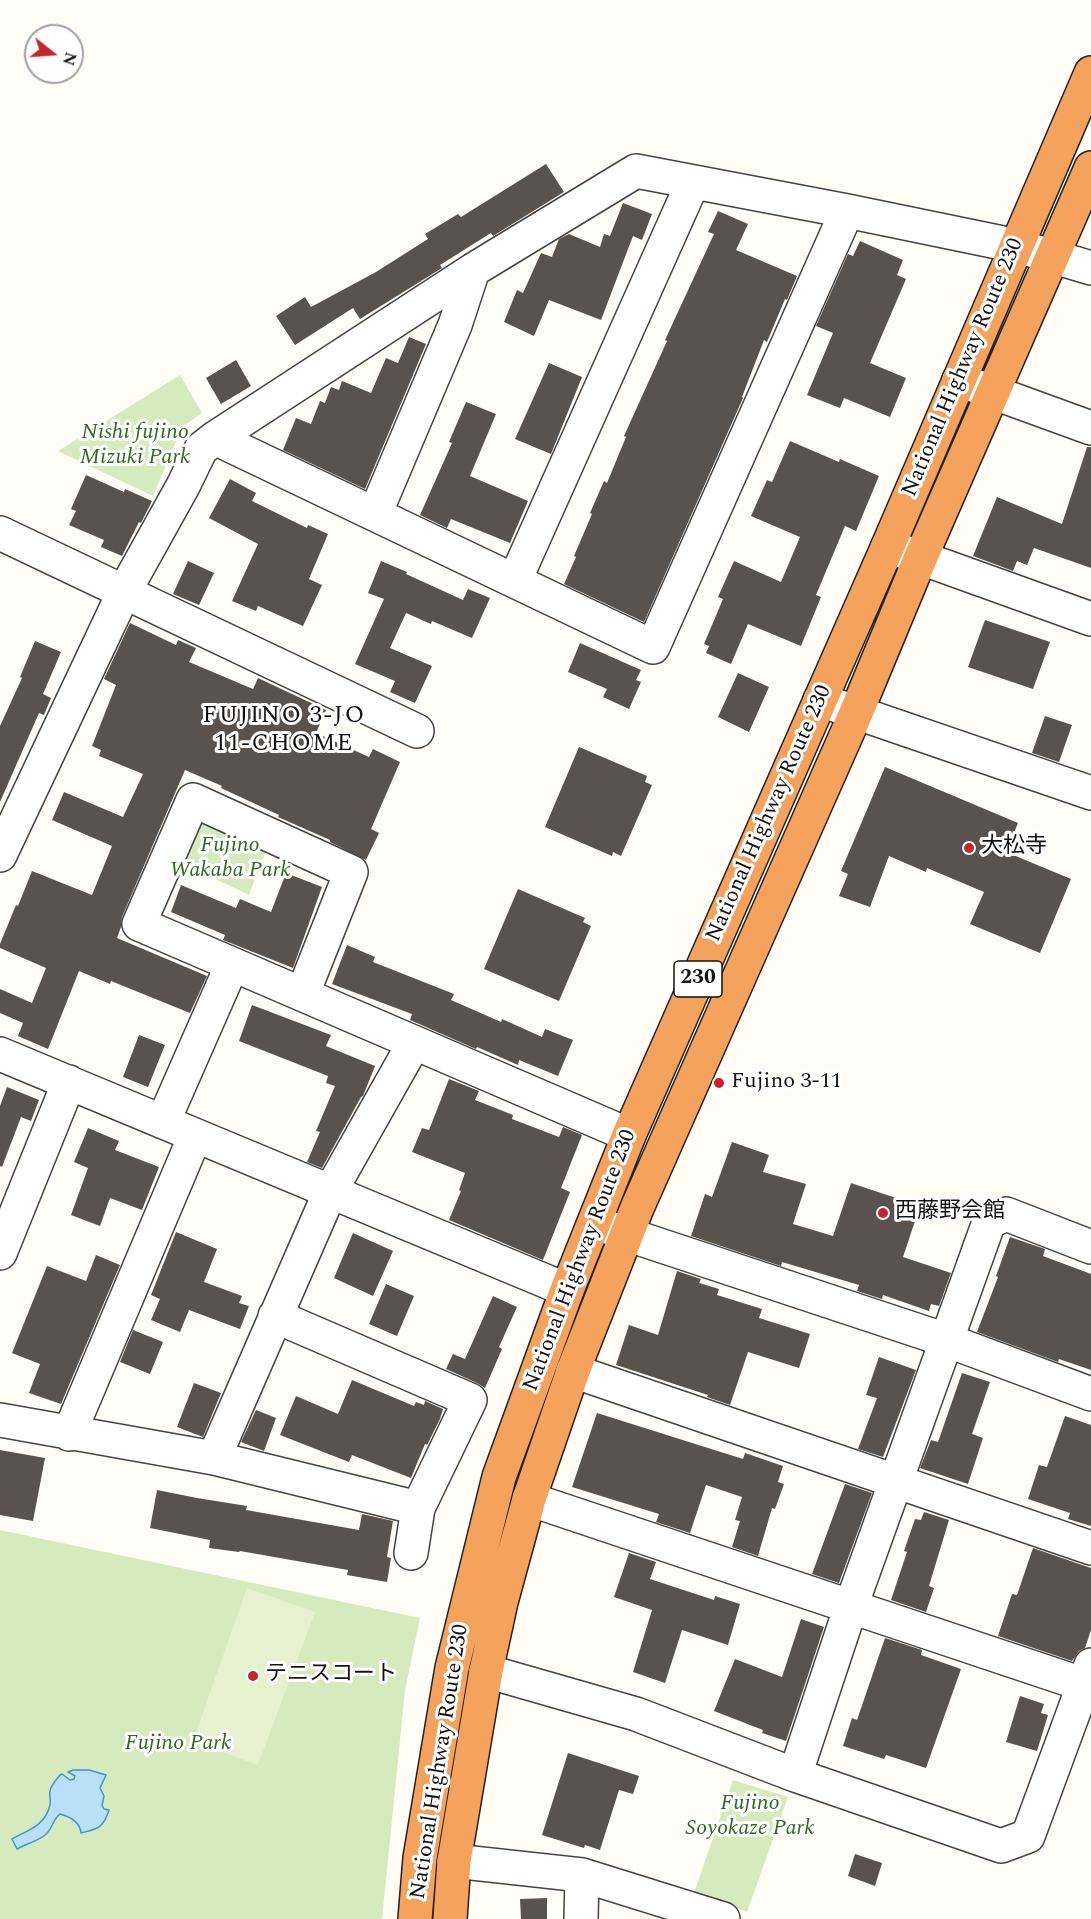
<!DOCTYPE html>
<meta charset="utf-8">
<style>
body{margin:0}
#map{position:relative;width:1091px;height:1919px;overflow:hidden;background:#fffdf5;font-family:Spectral,serif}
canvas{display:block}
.north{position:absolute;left:24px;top:24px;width:60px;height:60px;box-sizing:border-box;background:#fff;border:2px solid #a0a0a0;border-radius:50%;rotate:107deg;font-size:16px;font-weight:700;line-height:24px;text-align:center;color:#111}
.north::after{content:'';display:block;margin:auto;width:21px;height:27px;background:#c4262e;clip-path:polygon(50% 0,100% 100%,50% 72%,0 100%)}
</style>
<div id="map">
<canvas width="1091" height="1919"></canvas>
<div class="north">N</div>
</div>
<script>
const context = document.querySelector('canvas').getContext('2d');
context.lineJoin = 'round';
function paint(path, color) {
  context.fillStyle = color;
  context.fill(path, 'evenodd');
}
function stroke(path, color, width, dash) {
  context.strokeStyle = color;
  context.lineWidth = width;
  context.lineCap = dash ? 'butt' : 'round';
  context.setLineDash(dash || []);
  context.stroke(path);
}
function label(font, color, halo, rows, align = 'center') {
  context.font = font + ' Spectral,"Noto Sans JP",serif';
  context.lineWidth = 6;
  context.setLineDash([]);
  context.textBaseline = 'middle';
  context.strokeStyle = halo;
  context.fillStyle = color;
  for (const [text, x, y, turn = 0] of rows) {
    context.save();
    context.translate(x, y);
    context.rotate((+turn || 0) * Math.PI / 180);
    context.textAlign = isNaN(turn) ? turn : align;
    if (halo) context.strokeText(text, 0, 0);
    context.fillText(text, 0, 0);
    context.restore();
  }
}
const green = new Path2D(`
 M180,375L202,413L182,427L153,496L58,451Z
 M201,820L266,850L249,895L184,864Z
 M0,1530L420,1618L405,1690L382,1919H0Z
 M733,1780L788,1797L747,1912L694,1893Z`);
const pitch = new Path2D(`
 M247,1588L315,1612L258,1765L193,1741Z`);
const water = new Path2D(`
 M73,1770H89L106,1775L100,1788L104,1796L102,1805L104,1809L109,1810C103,1829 97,1829 81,1833C80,1822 71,1817 60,1814C52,1820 53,1829 45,1835C38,1841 26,1844 17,1849L12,1839C28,1830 45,1826 50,1805C51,1801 49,1795 50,1791C51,1785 57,1779 60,1775L62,1774L70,1780L74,1779L75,1776L68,1772Z`);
const building = new Path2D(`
 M546,164L564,192L493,236L491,233L440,265L442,268L360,319L353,308L295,345L276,316L305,297L311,307L376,272L428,239L425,234L458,214L461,217Z
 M623,203L652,214L642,240L633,236L601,320L549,300L534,336L504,322L517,290L523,293L541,253L552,257L559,239L569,234L600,247L604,234L610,236Z
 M718,211L748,224L736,250L797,276L787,300L785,299L767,342L764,340L742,397L743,398L644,622L564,584L576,557L574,556L592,514L590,513L604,481L607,483L626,437L624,436L667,341L665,340L714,234L708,232Z
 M860,241L903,260L897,275L906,279L870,363L906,378L890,417L844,398L840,408L807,395L833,333L816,326L848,254L853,256Z
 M409,337L426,344L365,489L283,450L296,418L311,424L320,401L325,403L331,387L339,390L342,381L371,393L386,358L398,363Z
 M236,360L251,386L221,404L206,378Z
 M549,363L582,377L551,454L515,439Z
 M466,402L496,414L470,476L528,501L510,543L451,519L447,528L420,515L452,443L449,442Z
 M790,441L839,462L840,459L879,476L856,531L845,526L816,595L821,597L801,646L748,624L731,664L706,653L709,646L704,644L723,599L718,597L734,561L781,582L800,537L751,516L767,480L772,482Z
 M1087,447H1091V568L1034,548L1027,565L1017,561L1013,571L973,556L997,497L1062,524Z
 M86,475L124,492L125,489L152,501L141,523L139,522L122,556L101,547L104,540L69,525L76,511L71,509Z
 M230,479L256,493L252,501L307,528L308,525L328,534L309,579L322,585L303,626L258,606L256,611L232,601L258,544L209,518Z
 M188,561L214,573L199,605L173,594Z
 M381,561L407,572L406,574L463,600L468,589L490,598L472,638L432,621L431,624L406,613L390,648L432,666L415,703L390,692L395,681L355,664L384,599L368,593Z
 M985,620L1050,642L1033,689L968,667Z
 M130,623L176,645L178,640L196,648L189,662L253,689L258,678L326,710L316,733L369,757L373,749L400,762L371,829L379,833L366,860L330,842V840L278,817L279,815L221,788L222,786L185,770L122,917L121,927L117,938L207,976L190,1013L111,981L110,984L79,971L48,1049L18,1036L23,1023L0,1013V989L32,1003L46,968L0,948V944L16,905L18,906L32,871L92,895L112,846L52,820L64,792L123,817L143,774L99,756L101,750L92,746L116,685L104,679Z
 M35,641L61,652L43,694L51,698L44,715L39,713L0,802V726L22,678L20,677Z
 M580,643L641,670L636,680L641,682L629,709L603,697L607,689L568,672Z
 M738,673L769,687L749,732L718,717Z
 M1045,716L1072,725L1059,762L1032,753Z
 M579,747L647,776L645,782L652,785L621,856L613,852L612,856L545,827Z
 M885,767L1018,823L1006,852L1071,879L1040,953L970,924L984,892L927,868L926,872L889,856L870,907L839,896L848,874L841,871Z
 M286,873L322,887L293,968L223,940L225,935L171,912L181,885L236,908L240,899L271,912Z
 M518,889L585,918L583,922L591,926L559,1001L484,969Z
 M347,945L375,957L373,962L454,994L451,1000L501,1022L502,1019L542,1037L545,1029L573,1040L558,1076L519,1060L518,1065L477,1047L476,1049L410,1020L412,1014L332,984Z
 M252,1005L331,1035L326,1046L375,1066L363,1096L361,1097L322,1168L307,1162L320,1132L316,1131L335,1086L326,1083L328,1076L239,1041Z
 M139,1035L165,1045L148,1087L123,1077Z
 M449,1079L479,1091L475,1100L513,1115L512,1119L559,1137L563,1127L582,1135L561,1188L570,1192L543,1260L449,1220L461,1191L459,1190L465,1173L412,1152L422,1128L429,1130Z
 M7,1087L39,1100L31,1121L21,1117L2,1167L0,1166V1106Z
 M88,1128L119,1141L115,1150L159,1167L142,1210L110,1198L100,1226L71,1215L88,1168L74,1162Z
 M732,1142L769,1155L763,1172L806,1184L793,1224L833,1236L851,1183L920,1206L903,1257L951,1273L939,1306L931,1304L929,1311L883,1295L882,1299L857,1291L859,1285L782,1262L781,1266L691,1236L705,1194L712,1197Z
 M176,1232L217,1249L204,1282L242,1296L239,1303L249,1306L240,1329L189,1310L180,1332L151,1320L160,1299L151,1295Z
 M353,1233L393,1251L373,1296L334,1278Z
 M1010,1237L1045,1249L1043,1256L1091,1274V1370L1059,1359L1058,1362L977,1332L998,1277L996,1276Z
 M96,1255L120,1265L61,1404L29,1393L40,1364L12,1353L47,1266L86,1281Z
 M677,1271L701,1279L699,1283L719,1289L717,1295L762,1309L759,1318L810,1334L799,1368L748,1352L730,1405L707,1397L708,1395L616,1365L629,1325L658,1335Z
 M386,1284L414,1296L397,1336L369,1324Z
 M493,1296L517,1307L499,1347L502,1349L485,1388L477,1383L446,1369L453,1354L465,1359Z
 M133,1330L163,1342L150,1374L120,1362Z
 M879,1357L916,1370L883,1457L858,1449L877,1398L866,1395Z
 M962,1373L990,1382L972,1434L983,1438L968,1484L920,1468L931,1440L938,1442Z
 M352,1380L414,1406L416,1402L424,1405L425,1401L443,1409L440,1419L427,1445L425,1444L411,1478L352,1455L349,1462L280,1435L296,1396L338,1414Z
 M194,1383L221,1393L203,1437L177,1427Z
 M256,1410L276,1418L264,1451L241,1442Z
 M597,1413L743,1459L745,1453L783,1466L778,1482L784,1484L775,1509L772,1508L758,1556L732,1547L740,1521L735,1520L742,1497L706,1485L690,1533L656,1522L659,1514L572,1487Z
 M1065,1416L1091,1425V1526L1068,1519L1070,1513L1028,1499L1039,1465L1047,1467Z
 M0,1450L45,1458L33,1521L0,1515Z
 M845,1484L872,1493L839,1583L812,1574Z
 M157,1490L197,1498L247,1506L246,1510L359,1530L362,1514L393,1521L387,1557L391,1558L387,1582L347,1575L348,1570L240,1551L239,1552L209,1548L210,1540L150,1528Z
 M924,1512L949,1520L929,1586L934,1588L926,1612L891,1600L907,1552L904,1551L915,1519L921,1520Z
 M1033,1548L1091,1568V1630L1085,1648L1079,1651L1072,1661L998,1636L1012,1594L1017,1595Z
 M629,1553L656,1562L650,1579L714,1600L715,1596L740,1604L728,1645L682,1630L665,1683L633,1672L652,1610L614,1597Z
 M801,1619L824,1627L786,1741L762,1733L763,1730L714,1711L735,1659L782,1677Z
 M885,1638L922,1650L921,1655L961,1669L926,1768L886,1755L884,1759L843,1746L852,1718L857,1720Z
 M1020,1696L1044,1704L1041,1713L1048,1715L1037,1751L1006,1742Z
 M568,1753L639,1776L633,1794L619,1790L600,1850L585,1845L584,1848L542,1835Z
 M855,1854L882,1863L875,1886L848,1876Z
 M547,1898V1919H521L520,1899Z`);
const minor = new Path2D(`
 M959,380L1091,428
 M215,438L653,647L847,211
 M375,514L455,325L473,270
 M0,533L417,731
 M888,546L1091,619
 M515,580L693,182
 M820,700L1091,793
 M0,855L124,592L183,486L201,449L215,438L473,270L636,171L847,211L1017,246L1091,268
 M303,993L351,872L193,800L139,924L629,1135
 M0,1054L567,1290
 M163,1122L232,965
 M599,1224L626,1234L946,1340L1091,1394
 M0,1253L69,1082
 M275,1316L470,1400L418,1508L411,1553
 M573,1371L1091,1548
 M0,1420L214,1458L418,1508
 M69,1434L195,1136
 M214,1458L330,1192L414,1043
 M529,1499L1091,1687
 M486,1671L636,1714L795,1775L1001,1846L1028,1836L1091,1665
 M795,1775L851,1606L989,1222L1006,1214L1091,1247
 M454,1861L582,1875L723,1919
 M581,1919L582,1875`);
const highway = new Path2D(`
 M415,1919L420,1858L452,1668L499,1477L567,1290L629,1135L888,546L1091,73
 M450,1919L454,1861L486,1671L501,1602L529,1499L573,1371L637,1208L856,713L920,559L1091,168`);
const markers = [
 [969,848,6,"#c4262e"],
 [719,1083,6,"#c4262e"],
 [883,1213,6,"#c4262e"],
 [253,1676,6,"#c4262e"]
];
const shields = [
 [698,979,48]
];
const shieldNames = [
 ["230",698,979]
];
const streetNames = [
 ["National Highway Route 230",964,368,-67],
 ["National Highway Route 230",770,814,-66],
 ["National Highway Route 230",581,1261,-69],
 ["National Highway Route 230",441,1762,-81]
];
const parkNames = [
 ["Nishi fujino",135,434],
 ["Mizuki Park",135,459],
 ["Fujino",230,847],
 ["Wakaba Park",230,872],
 ["Fujino Park",178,1745],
 ["Fujino",750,1805],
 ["Soyokaze Park",750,1830]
];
const poiNames = [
 ["大松寺",981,848],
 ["Fujino 3-11",731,1083],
 ["西藤野会館",895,1213],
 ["テニスコート",265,1676]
];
const neighbourhoodNames = [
 ["FUJINO 3-JO",284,717],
 ["11-CHOME",284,745]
];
paint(green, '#d5ebbd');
paint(pitch, '#e6f2cf');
paint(water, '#b9e0f7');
stroke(water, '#3f96cf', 1.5);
paint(building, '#5a524d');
stroke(minor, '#444', 36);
stroke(highway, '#222', 36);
stroke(minor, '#fff', 33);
stroke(highway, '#f5a25d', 33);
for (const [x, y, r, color] of markers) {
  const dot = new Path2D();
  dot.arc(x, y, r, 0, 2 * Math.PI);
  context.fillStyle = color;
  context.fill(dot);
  stroke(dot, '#fff', 2);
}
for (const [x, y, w] of shields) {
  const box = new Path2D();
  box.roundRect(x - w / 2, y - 18, w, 36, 4.5);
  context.fillStyle = '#fff';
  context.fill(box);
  stroke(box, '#111', 1.5);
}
label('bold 21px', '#111', null, shieldNames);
label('22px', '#111', '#fff', streetNames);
label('italic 22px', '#2f6b1f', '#fff', parkNames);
label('22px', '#111', '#fff', poiNames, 'left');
context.letterSpacing = '1.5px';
label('24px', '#111', '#fff', neighbourhoodNames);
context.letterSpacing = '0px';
</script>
